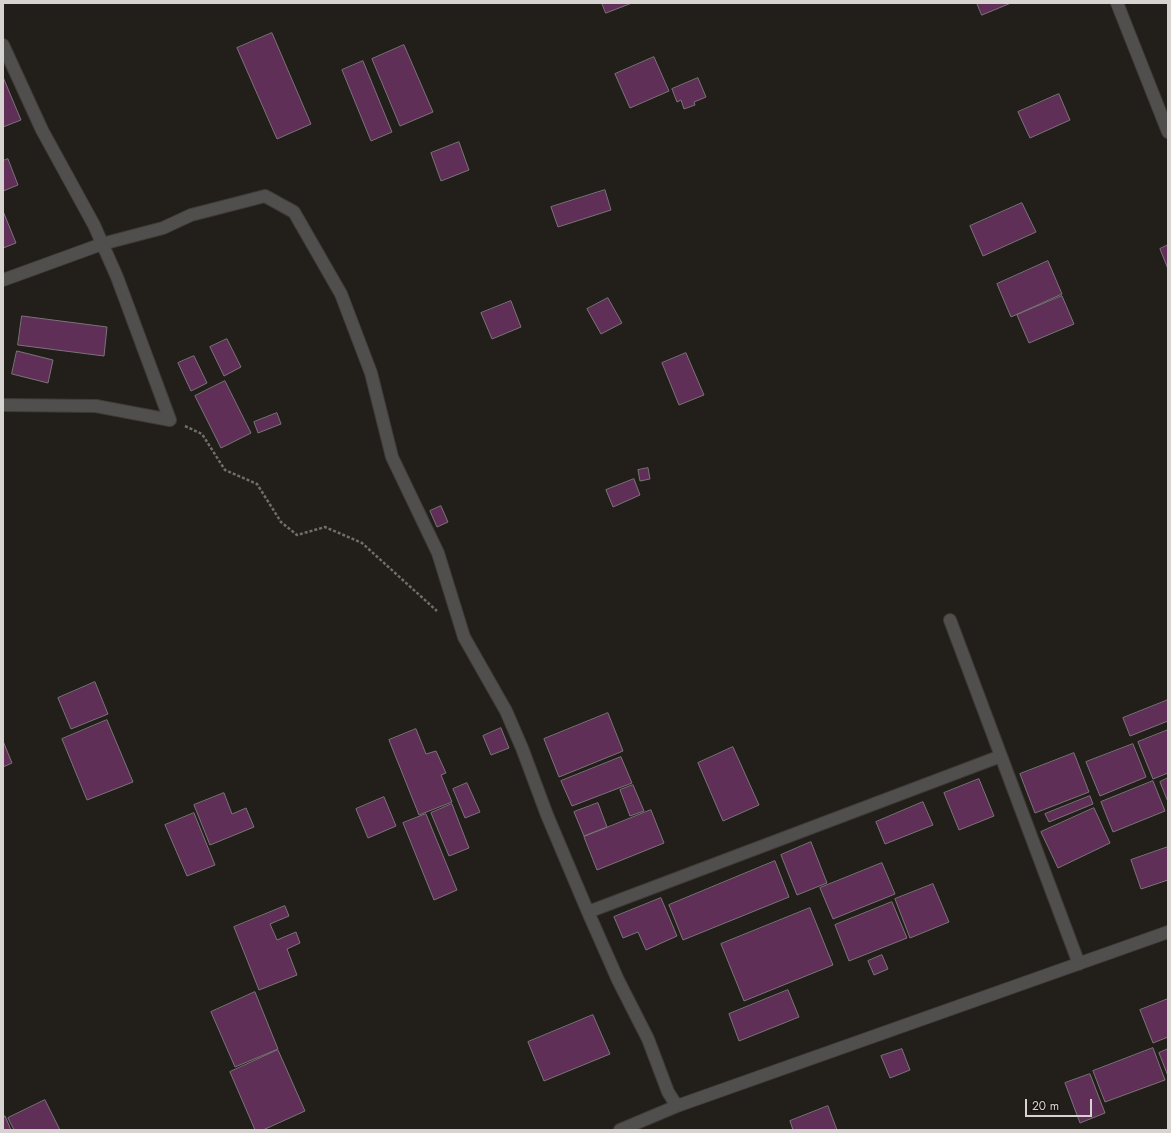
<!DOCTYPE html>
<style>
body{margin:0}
#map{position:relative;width:1171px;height:1133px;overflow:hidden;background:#221e1a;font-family:Jost,sans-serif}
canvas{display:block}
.frame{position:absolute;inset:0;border:4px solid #d6d3d1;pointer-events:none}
.scale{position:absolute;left:1025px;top:1099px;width:67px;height:18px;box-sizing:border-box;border:2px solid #d6d3d1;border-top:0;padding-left:5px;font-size:12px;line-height:14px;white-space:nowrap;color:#d6d3d1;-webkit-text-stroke:3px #191411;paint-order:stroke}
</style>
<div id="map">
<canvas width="1171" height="1133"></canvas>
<div class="frame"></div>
<div class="scale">20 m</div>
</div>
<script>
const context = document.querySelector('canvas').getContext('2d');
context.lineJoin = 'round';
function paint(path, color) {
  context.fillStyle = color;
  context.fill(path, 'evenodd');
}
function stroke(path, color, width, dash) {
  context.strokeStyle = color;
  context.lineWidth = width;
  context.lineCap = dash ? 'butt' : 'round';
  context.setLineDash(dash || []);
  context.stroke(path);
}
const building = new Path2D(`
 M602,3H632L606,13Z
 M977,3H1011L982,15Z
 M272,33L311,124L277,139L237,48Z
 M404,45L433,112L400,126L372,59Z
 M654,57L669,91L630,108L615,74Z
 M363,61L392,132L371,141L342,70Z
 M3,77L21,120L3,127Z
 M698,78L706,97L694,102L695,105L684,109L681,100L677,102L672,89Z
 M1059,94L1070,120L1030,138L1018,112Z
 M459,142L469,170L441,181L431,153Z
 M8,159L18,185L3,191V161Z
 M605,190L611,210L558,227L551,207Z
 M1022,203L1036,232L983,256L970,226Z
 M3,211L16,243L3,248Z
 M1168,245V269L1160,249Z
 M1048,261L1062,294L1011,317L997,284Z
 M1062,296L1074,324L1029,343L1017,315Z
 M608,298L622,323L601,334L587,309Z
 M511,301L521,327L492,339L481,313Z
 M22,316L107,327L104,356L18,345Z
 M227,339L241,367L224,376L210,347Z
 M17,351L53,360L48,383L12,374Z
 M686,353L704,395L679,405L662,363Z
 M194,356L207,383L191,391L178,363Z
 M225,381L251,433L221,448L195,396Z
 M277,413L281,424L258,433L254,422Z
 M648,468L650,479L640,481L638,470Z
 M634,479L640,495L613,507L606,490Z
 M441,506L448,522L437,527L430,511Z
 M95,682L108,714L71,729L58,698Z
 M1168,700V721L1130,736L1123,718Z
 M608,713L623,751L559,777L544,739Z
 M107,720L133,782L87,800L62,739Z
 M501,728L509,748L491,755L483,736Z
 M416,729L426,754L436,751L446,773L441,775L452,802L419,815L389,740Z
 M1168,730V773L1153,779L1138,742Z
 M3,741L12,763L3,767Z
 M1133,744L1146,777L1100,796L1086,762Z
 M733,747L759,805L723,821L698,763Z
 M1074,753L1089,792L1035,813L1020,774Z
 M621,757L632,783L572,806L561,781Z
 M1168,778V802L1160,782Z
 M979,779L994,816L959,830L944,793Z
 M1153,781L1165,811L1113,832L1101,802Z
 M467,783L480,812L465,818L453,789Z
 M633,785L644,811L630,816L620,790Z
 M224,793L232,814L246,808L254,827L210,845L194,805Z
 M1090,796L1093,804L1049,822L1045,814Z
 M384,797L396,826L368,838L356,809Z
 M923,802L933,825L885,844L876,822Z
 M598,803L607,827L584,836L574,812Z
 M452,804L469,848L449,856L431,813Z
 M1094,808L1110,843L1058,868L1041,832Z
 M651,810L664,843L597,870L584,837Z
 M194,813L215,865L187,876L165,825Z
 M426,814L457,890L434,900L403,823Z
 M811,842L827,883L797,895L781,855Z
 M1168,847V880L1141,889L1131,860Z
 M775,861L789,897L683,940L669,905Z
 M882,863L895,894L833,919L820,888Z
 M933,884L949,922L910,938L895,899Z
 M661,898L677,936L646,950L638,932L623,938L614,917Z
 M892,902L907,938L849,961L835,925Z
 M285,906L289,916L270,924L277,940L296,932L300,943L287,949L297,975L259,990L234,927Z
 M810,908L833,965L744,1001L721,944Z
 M882,955L888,969L874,975L868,961Z
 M788,990L799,1017L739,1041L729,1014Z
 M255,992L278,1049L235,1067L211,1012Z
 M1168,999V1037L1153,1043L1140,1010Z
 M593,1015L610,1054L544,1081L528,1042Z
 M1153,1048L1165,1080L1105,1102L1093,1071Z
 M902,1049L910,1070L890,1078L881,1056Z
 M1168,1049V1076L1159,1053Z
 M278,1050L305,1111L263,1130H255L230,1072Z
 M1090,1074L1105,1113L1080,1123L1065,1083Z
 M45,1100L60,1130H14L8,1118Z
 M828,1106L837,1130H793L790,1121Z
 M3,1116H5L11,1130H3Z`);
const path = new Path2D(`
 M185,426L202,434L225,470L257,484L281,522L297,535L325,527L362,543L437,611`);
const minor = new Path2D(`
 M1117,3L1168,132
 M3,45L42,130L94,225L117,277L170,420
 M3,280L102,244L163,228L191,215L265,196L294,212L341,294L371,373L392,457L438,553L464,637L506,711L522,748L547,815L588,912L618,980L648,1039L668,1092L677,1106
 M3,405L96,406L170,420
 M950,620L1079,964
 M588,912L1001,756
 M620,1130L677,1106L1168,932`);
paint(building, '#602f57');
stroke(building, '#7a7478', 1);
stroke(minor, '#3f3b37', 14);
stroke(path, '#716d6a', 2.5, [3, 2]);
stroke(minor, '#514f4d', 12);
</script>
